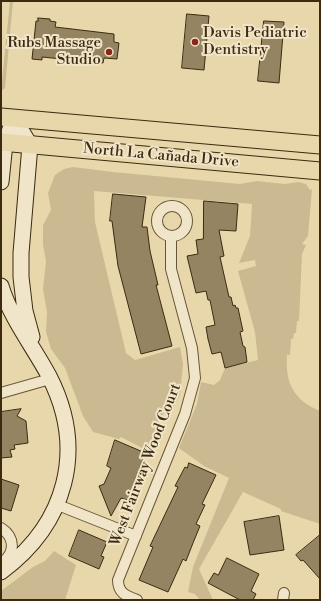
<!DOCTYPE html>
<meta charset="utf-8">
<style>
body{margin:0}
#map{position:relative;width:321px;height:601px;overflow:hidden;background:#e8d7ab;font-family:"Libre Bodoni",serif}
canvas{display:block}
.frame{position:absolute;inset:0;border:2px solid #3c2a11;pointer-events:none}
</style>
<div id="map">
<canvas width="321" height="601"></canvas>
<div class="frame"></div>
</div>
<script>
const context = document.querySelector('canvas').getContext('2d');
context.lineJoin = 'round';
function paint(path, color) {
  context.fillStyle = color;
  context.fill(path, 'evenodd');
}
function stroke(path, color, width, dash) {
  context.strokeStyle = color;
  context.lineWidth = width;
  context.lineCap = dash ? 'butt' : 'round';
  context.setLineDash(dash || []);
  context.stroke(path);
}
function label(font, color, halo, rows, align = 'center') {
  context.font = font + ' "Libre Bodoni",serif';
  context.lineWidth = 4;
  context.setLineDash([]);
  context.textBaseline = 'middle';
  context.strokeStyle = halo;
  context.fillStyle = color;
  for (const [text, x, y, turn = 0] of rows) {
    context.save();
    context.translate(x, y);
    context.rotate((+turn || 0) * Math.PI / 180);
    context.textAlign = isNaN(turn) ? turn : align;
    if (halo) context.strokeText(text, 0, 0);
    context.fillText(text, 0, 0);
    context.restore();
  }
}
const green = new Path2D(`
 M10,1H13L5,88L1,91Z
 M73,167L113,172L240,184L257,181L285,184L298,182L306,184L310,190L312,189L308,236L302,244L306,245L302,254L299,321H297L296,333H294L293,339H291L290,355H287C285,382 293,400 320,411V524L281,511V509L243,492L199,569L213,600H200L195,594L188,592L193,567L229,478L204,466L179,448L197,404L201,382L214,385L220,380L225,368L258,360L255,332L238,271L256,266L255,260L239,263L250,236L252,204L94,191L95,222L126,353L135,360L180,347L183,364L180,395L174,406L165,412L159,419L148,451L121,437L119,439L93,432L83,416L65,368L51,349L46,332L47,312L43,289L46,261L43,245V225L51,210L48,193L55,175L64,169Z
 M54,551L76,565L65,600H1V591L33,567L45,561Z`);
const building = new Path2D(`
 M187,14L209,16L204,70L182,68Z
 M38,18L50,19V21L56,22L55,27L114,34V42L119,43L117,59L104,58L103,63L42,57V60L32,59L36,21H38Z
 M264,21L284,22L279,83L258,81Z
 M113,194L146,197L142,227H147L150,251L158,285H156L172,346L141,354L118,266L112,221H110Z
 M204,201L238,204L236,231L219,230L224,256L220,257L229,297H231L233,306L235,305L236,308H238L243,331L240,332L243,346L245,347L247,362L225,368L221,352L212,354L208,339L206,327L215,325L210,300H208L206,291L196,293L187,256L198,254L196,240L203,239Z
 M21,409L17,416L26,421L28,443L14,445L15,449L10,450L12,457L1,458V412Z
 M115,440L143,452L141,458L143,459L133,486L136,487L130,501L121,498L111,516L99,486L104,484L111,468L107,466Z
 M189,463L216,475L202,504L205,505L196,524L200,526L193,543L186,561L183,559L168,592L139,580L153,547L150,546L178,487L175,486L185,467L187,468Z
 M1,479L19,485L11,511L1,508Z
 M279,516L284,550L250,555L244,522Z
 M79,530L107,542L101,556L104,557L99,569L69,556Z
 M320,535V579L303,560L301,561L296,555Z
 M227,558L259,574L251,591L256,594L253,600H240L208,583L214,573L218,575Z`);
const street = new Path2D(`
 M157 221a15 15 0 1 1 30 0a15 15 0 1 1-30 0Z
 M1,393L50,379
 M58,505L136,536
 M1,528C15,537 16,554 1,563
 M137,600C126,596 118,593 118,580L185,414L195,378L192,348L171,269V236
 M283,600L284,593`);
const secondary = new Path2D(`
 M14,118L30,145L21,253V277L25,311L32,337
 M1,182L5,143L14,118
 M1,286C11,319 33,346 49,376C87,450 66,524 1,572`);
const primary = new Path2D(`
 M1,117L320,145
 M1,142L320,171`);
const markers = [
 [195,42,4,"#8f2418"],
 [109,52,4,"#8f2418"]
];
const poiNames = [
 ["Davis Pediatric",203,33],
 ["Dentistry",203,50],
 ["Rubs Massage",101,43,"right"],
 ["Studio",101,60,"right"]
];
const streetNames = [
 ["North La Cañada Drive",161,156,5],
 ["West Fairway Wood Court",146,465,-69]
];
paint(green, '#cbba91');
paint(building, '#958461');
stroke(building, '#3c2a11', 1);
stroke(street, '#675538', 12);
stroke(secondary, '#3c2a11', 17);
stroke(primary, '#3c2a11', 19);
stroke(street, '#f0e5c8', 10);
stroke(secondary, '#f0e5c8', 15);
stroke(primary, '#e8d7ab', 17);
for (const [x, y, r, color] of markers) {
  const dot = new Path2D();
  dot.arc(x, y, r, 0, 2 * Math.PI);
  context.fillStyle = color;
  context.fill(dot);
  stroke(dot, '#f0e5c8', 1.5);
}
label('15px', '#3c2a11', '#f0e5c8', poiNames, 'left');
label('15px', '#3c2a11', '#f0e5c8', streetNames);
</script>
